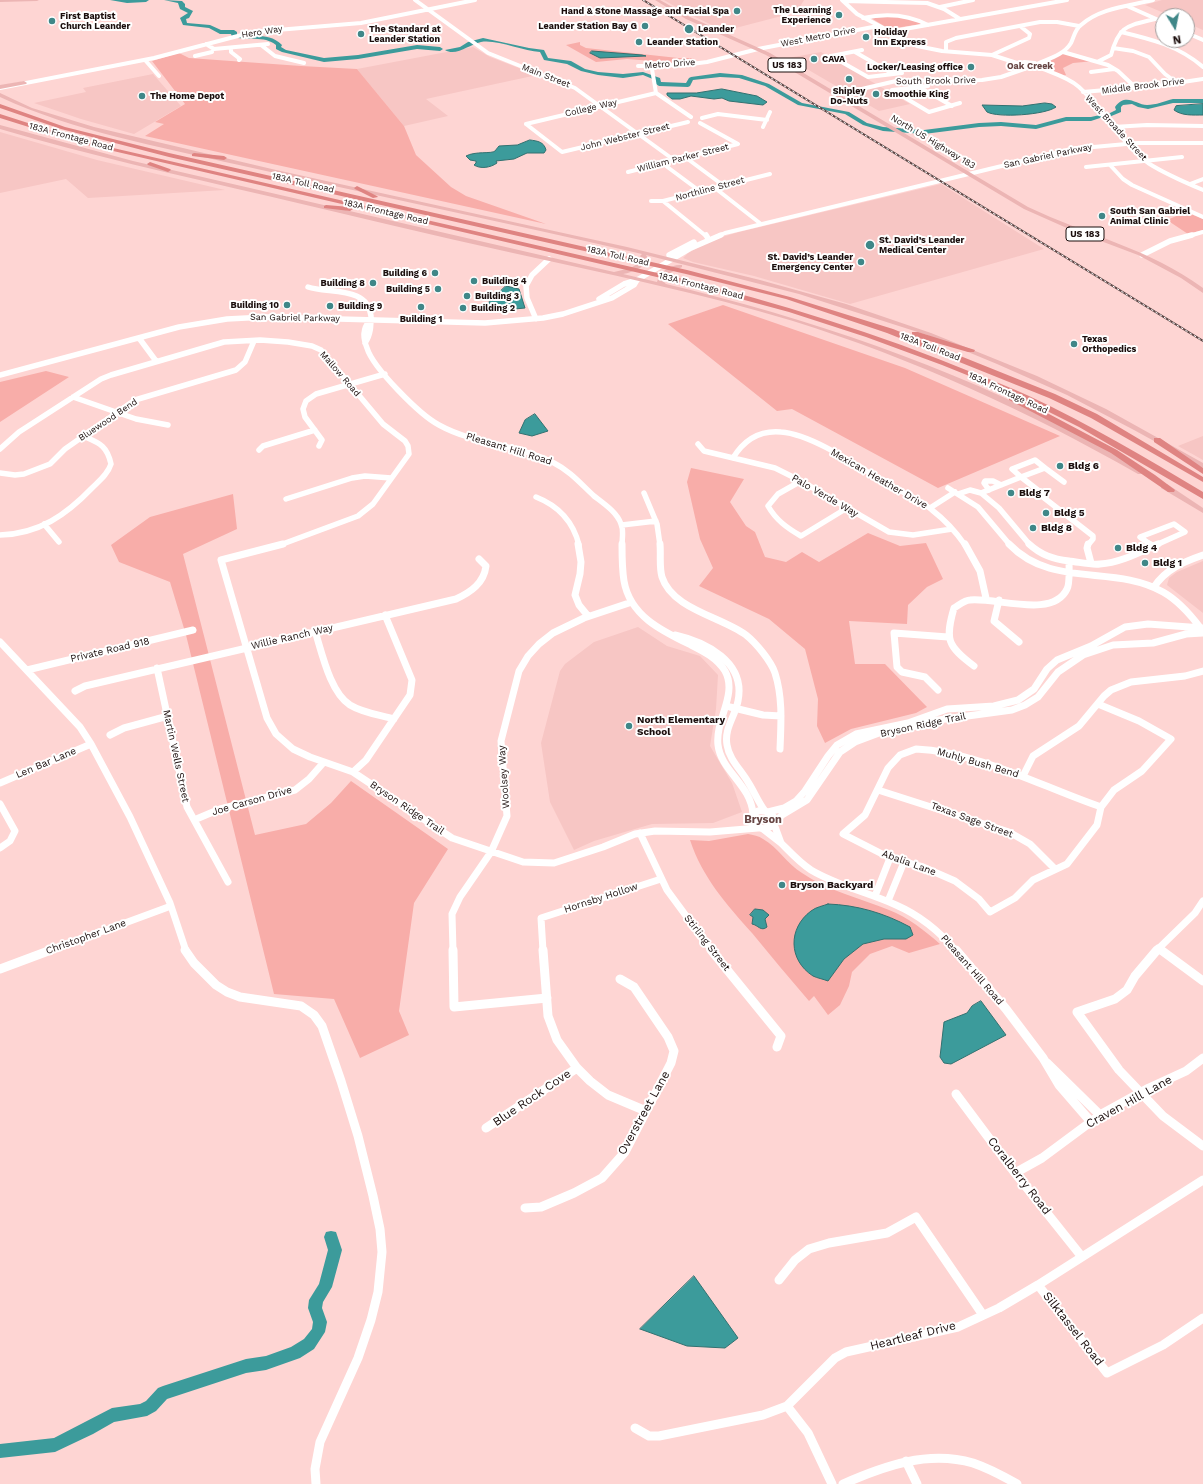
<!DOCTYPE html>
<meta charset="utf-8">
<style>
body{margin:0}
#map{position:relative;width:1203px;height:1484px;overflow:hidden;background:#fed5d3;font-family:"Work Sans",sans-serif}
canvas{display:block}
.north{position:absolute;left:1155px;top:8px;width:40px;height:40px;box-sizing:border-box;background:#fff;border:1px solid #a49f9e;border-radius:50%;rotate:170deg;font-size:11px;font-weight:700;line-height:16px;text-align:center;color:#1b0e0d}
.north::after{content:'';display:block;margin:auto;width:14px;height:18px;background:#3f8788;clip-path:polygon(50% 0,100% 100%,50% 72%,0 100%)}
</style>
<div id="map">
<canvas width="1203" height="1484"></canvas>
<div class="north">N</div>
</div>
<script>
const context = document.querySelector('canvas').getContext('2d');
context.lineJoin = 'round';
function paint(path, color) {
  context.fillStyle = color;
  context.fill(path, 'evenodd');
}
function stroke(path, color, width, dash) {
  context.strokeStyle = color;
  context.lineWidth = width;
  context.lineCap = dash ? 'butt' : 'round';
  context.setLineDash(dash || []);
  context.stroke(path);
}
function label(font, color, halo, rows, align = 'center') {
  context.font = font + ' "Work Sans",sans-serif';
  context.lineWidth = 4;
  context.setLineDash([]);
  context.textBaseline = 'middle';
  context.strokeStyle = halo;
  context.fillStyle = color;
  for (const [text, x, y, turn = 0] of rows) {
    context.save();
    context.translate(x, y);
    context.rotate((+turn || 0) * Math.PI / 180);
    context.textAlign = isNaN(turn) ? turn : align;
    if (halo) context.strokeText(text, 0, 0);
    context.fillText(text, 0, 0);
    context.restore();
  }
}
const built = new Path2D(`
 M664,0H804L797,12L724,31L683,11Z
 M1162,0H1203V30L1187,23V16H1171L1145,5Z
 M473,47L490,57L537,75L426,99L448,116L404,126L357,69Z
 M821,52L910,104L879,111L788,58Z
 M153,74L181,106L134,134L81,119L34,103L86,92L83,88Z
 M0,132L97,160L225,190L88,198L66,179L0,193Z
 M941,184L1044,249L850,304L754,276L693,262L683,258L688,253L712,240L739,232Z
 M1203,436V460L1178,446Z
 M1203,561V613L1167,585L1169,578L1177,572Z
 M638,627L667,646L700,656L718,675L716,709L710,746L732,783L742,812L713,823L652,824L594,841L574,850L550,802L541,743L560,671L565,664L594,642Z`);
const green = new Path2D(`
 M880,17H908L921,24L889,29L871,18Z
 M580,42V45L586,48L678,58H693L696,60L693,62L677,63L627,59L596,62L566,45Z
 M179,53L189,58L301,66L357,69L404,126L416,155L451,187L466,196L546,224L145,136L164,124L155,122L185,104L152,61Z
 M1064,53L1095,61L1073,63L1063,68L1066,75L1062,76L1040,67L1039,64Z
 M1186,212L1203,219V230L1188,234L1167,220Z
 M723,305L905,368L1060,436L938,488L792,409L777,411L668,324Z
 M46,371L69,377L0,422V382Z
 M691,468L744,479L730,502L746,526L755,532L765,557L786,562L802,552L819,562L868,533L900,546L926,543L943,579L927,587L908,605L907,624L849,621L855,664H885L927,707L916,713L851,729L825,743L817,726L818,699L805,649L769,619L699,586L713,568L700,539L687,482Z
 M233,494L237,529L183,554L255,835L306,824L331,803L351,781L448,849L414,903L399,1011L409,1035L360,1058L334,999L274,994L186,635L170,582L119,562L111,545L150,517Z
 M748,834C753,835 759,836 763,839C778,847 787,864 802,873C828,891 860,898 889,910C908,917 925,931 940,944L909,953L892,946L870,954L852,972L849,986L840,1005L828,1015L814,996L809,1001C790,979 771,956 752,933C727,905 702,877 690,840L709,841Z`);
const water = new Path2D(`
 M592,51L642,55L646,56L600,58L590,53Z
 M722,89L757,96L767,102L763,105L729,101L722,98L714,99L691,96L680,99H672L667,95V93H696Z
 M1045,103L1052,104L1056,107C1045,115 998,118 987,112L982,105L1022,106Z
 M1203,104V115C1193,115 1182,116 1174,110L1176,106Z
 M530,140C538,141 544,142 546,150L544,153H527L514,159L496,161L497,163C490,168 480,169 474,165L476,163V161L470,160L466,156C475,151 492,154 495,151C496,150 497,148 499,146L517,145Z
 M506,286L519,289L525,308L493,311L489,309V302Z
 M535,414L548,431L532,436L519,433L525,420Z
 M828,904C857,905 884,913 910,927L913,935L906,939H884L863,944L844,959L828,981C823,979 817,978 813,976C788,960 788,928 811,911C816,907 823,906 828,904Z
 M755,909L763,910L769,915L765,919L767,927C761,932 758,925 752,924L753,917L750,915Z
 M981,1001L1006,1035L951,1064L944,1063L940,1057L944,1022L967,1013L972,1006Z
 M694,1276L738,1338L725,1348L687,1346L640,1329Z`);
const river = new Path2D(`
 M110,0H149L146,2L127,3Z
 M164,0L182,1L185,4V7L193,11L189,18L186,19L187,23L210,25L221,30H234L237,32V35L241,36C256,37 270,33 282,45L281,47L286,50L324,58L358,55L417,45L440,47L443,49L440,51L417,49L358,59L324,62L282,52L276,49V45C264,35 247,41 232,37L231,34H220L209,28L183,25L180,18L188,13L180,9L178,3Z
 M483,38L529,48L544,50L548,58L571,61L585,69L598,72L623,74L643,72L660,78L661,82L686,83L689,78L691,77L720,73L742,75L769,84L802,103L849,112L867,123L883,127L924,130L979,123L1001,122L1036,125L1066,117H1091L1100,115L1103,117L1091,121H1066L1036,129L1001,126L979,127L924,134L883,131L863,125L845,114L798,105L765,86L739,78L720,77L693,80L690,86L688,87L659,86L656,84L655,80L643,75L623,78L598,75L581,71L567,64L544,60L540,52C523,51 496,39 481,42C470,44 456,57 445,50L460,47L468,42Z
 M1173,99H1203V103H1173L1148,109L1138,107L1132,104L1123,105L1121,107V112L1109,117L1106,115L1116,110L1115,107C1126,92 1136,105 1147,105C1156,105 1165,101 1173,99Z
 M331,1231L336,1232L342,1250L332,1287L323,1302L322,1308L327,1322L325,1332L314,1349L300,1358L266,1370L246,1373L167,1399L156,1411L147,1416L114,1422L93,1434L55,1452L0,1458V1444L54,1438L112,1408L140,1404L146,1401L158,1388L163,1386L246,1359L266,1356L291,1347L304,1339L312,1329L313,1322L308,1308L309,1300L319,1284L328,1250L324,1237L326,1232Z`);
const minorFar3 = new Path2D(`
 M415,0L488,53L575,88L674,160
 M842,0L857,14L917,46L942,51L992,55L1020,64
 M843,1L927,3L944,9L960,19
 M1127,6L1163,22
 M940,7L973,0
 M863,18C886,13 907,14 928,25
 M888,32L1067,0
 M1121,32C1151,39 1179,46 1203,67
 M1187,33L1203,40
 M206,44L214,49L268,44
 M261,45L275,56L304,63
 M1113,48L1133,51L1149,57L1165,74L1177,83
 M231,49V52L240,59L239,60
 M946,51V42L956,38L1040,22H1057L1079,26
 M855,52L893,74
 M1063,52L1108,65L1118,71L1135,87
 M992,55L1029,38L1030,34L1020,26
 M195,56L212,52
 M831,56L868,77L902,73
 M831,56L862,50
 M145,60L159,76
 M1099,61L1111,55C1119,25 1127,26 1155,19
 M1024,62L1035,63L1038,67L1029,68L1020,64Z
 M651,63L656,93L691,117
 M1037,64C1048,59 1064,55 1071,43C1074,37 1075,29 1081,25C1100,8 1129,6 1153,0
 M638,66L683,65L707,62L758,49L878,26
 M1038,67C1052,73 1068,77 1079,87C1103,109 1122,144 1148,163C1165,174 1184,182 1203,190
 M1091,72L1114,69
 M919,87L952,106
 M0,88L154,58L253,32L361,23L475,0
 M892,90L929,112L960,103
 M892,90L928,86
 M1083,92L1163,85L1203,79
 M836,95L896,81L982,80L1001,77L1027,68
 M702,118L718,114L767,120
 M700,123L738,144
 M526,124L562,152L688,122
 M526,124L656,93
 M763,127L770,112
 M1113,127L1147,125L1203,126
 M685,157L724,186
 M662,163L701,192
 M1110,165L1123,179L1132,185L1203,217
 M1086,167L1182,157
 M628,172L738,144
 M1190,184L1203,179
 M715,188L761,224
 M651,201H663L770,174
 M663,201L706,236
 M718,236L725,233L1072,149L1137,143H1203
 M1189,236L1203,232`);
const minorFar2 = new Path2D(`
 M706,235L709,240
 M1142,255L1170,241L1192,235
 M670,260L669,255L694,242
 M308,287C329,294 368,286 371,316C371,325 371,335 365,343
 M599,299L624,284L637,280L691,248L721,235
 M536,319L527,298L526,286L532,275L549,259
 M370,320C362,329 363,338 367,348C373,368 420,415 439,425C475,445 518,444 554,463C570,471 581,484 594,496C603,503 617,512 621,524C624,530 622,538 622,545
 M139,338L156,361
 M0,375L179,327L227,319L266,317L485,323L543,318L563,314L612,298L634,285L637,280
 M73,397L136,419L168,425
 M698,444L704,451L775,468L801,481L889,532L913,535L952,529
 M319,446L322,440L305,417L303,409L306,401L316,394L385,374
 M0,449L19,432L101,379L111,375L224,342L260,340L288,342L312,346L321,350L383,424L405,441L408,446L409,454L373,504L358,516L280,545
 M259,450L263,446L315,430
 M733,458C744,440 759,430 781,432C812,434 859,467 887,484C902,492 919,499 932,510C945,520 956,532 965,545
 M1035,460L1045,468L1021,477L1012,469Z
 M1045,468L1064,482
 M0,473L15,475L24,474L50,464L65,449L135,400L236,370L245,362L254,341
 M801,481L778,494L768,506C776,520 787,528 801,536L847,508
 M948,488L978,507L1010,545
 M989,490L984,483L985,481H993L1001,485
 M644,493L657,524L660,545
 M981,493L999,508L1030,545
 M958,494L970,490L981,493L1021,477L1039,491L1043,497L1093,536V539L1088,545
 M536,497C559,506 573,521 579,545
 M286,499L352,478L365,476L391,478
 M930,508L955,492
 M44,524L59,542
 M622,525L656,521
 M0,535C39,534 66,515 92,488C99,481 108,474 111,464C107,445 99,443 83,436
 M1151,545L1140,537L1174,524L1185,532L1156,545`);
const minorFar1 = new Path2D(`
 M283,544L221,560L267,718L276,734L293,749L310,757L353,772L452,838L523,862L554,863L603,847L635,834L655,831L710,832L758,828
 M578,544L581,562L580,574L575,595L579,605L588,616
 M622,544C622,556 622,569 624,581C630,616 662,631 691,645C703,651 717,658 725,671C738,694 715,720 718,745C721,771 751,785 753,814
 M660,544C661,555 659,567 662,577C672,609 722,617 746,635C756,643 771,661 775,673C783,698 781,724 780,749
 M965,544L980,571L986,598
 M1009,544C1052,589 1114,564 1163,592C1179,601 1191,615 1202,630
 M1029,544C1041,555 1053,559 1069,561
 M1088,544L1087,548L1091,563
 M1149,544L1152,546
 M1154,587C1166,569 1183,562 1203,555
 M999,600L994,621L1019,642
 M315,631C322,653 330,692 350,705C363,713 380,715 394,719
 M675,635C706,642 746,662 738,701C735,717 724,728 727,745C729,759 741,770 748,782C754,791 758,802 765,811
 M0,642L80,727L91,744L130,817L170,903L186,951
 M974,666C947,646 945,639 954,608C959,605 965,600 970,600C996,597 1053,619 1067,589C1070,584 1069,568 1069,561C1079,562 1090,565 1100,564C1120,563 1140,552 1158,544
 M157,668L187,807L228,882
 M27,670L193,630
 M938,690L925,677L902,672L897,667L894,633L948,637
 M75,691L85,686L456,599C471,592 484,583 486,566L479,559
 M1098,704L1139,721L1171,739L1142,771L1114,790L1101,807
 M730,707L763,715L781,716
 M110,735L124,728L168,716
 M916,749C979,752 1042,787 1101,807L1097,825L1067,864L1033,880L1015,898L990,912L979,899L955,881L923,867L890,858L843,834L865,815L888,768L900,755Z
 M353,772L366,760L410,695L412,680L385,615
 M1023,776L1033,756L1079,726L1104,696L1111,690L1131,682L1185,676L1203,671
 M0,783L91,744
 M878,790L1009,832L1030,844L1055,869
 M0,804L15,831L10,841L0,848
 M758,811C766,810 772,812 775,820L773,826L763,829L752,824L751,816Z
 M768,812L784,808L796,801L805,791L828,756L837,745L856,734L908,723L947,709L994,706L1018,700L1034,689L1047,669L1057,660L1091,646L1125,627L1148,624L1203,628
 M194,820L220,809L295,790L309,779L324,762
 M775,822L782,815L807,800L840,752L855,742L879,733L908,728L938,720L1012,710L1025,705L1038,697L1058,672L1083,655L1113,645L1153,643L1186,634L1203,633
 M763,829L781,843L774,824
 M640,833L667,890L712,951
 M781,843C790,852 800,863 811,870C838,886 867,892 896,905C919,915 940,932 956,951
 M875,896L890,858
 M888,901L904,862
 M1158,948L1162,951
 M49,951L171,906
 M453,951L452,914L460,897L491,852L507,816L501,741L519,671L528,656L539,644L553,633L584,618L632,602
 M543,951L541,918L661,879
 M1156,951L1195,913L1203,901`);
const minor = new Path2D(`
 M185,950L194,963L216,985L227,992L240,997L301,1006L314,1015L322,1026L341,1081L358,1136L373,1196L380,1229L382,1252L378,1292L371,1320L358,1358L320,1442L315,1469L316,1484
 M453,950L454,1007L547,998
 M543,950L548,1016L557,1040L577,1068L590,1081L608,1095L646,1111
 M711,950L781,1036L777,1047
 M956,950L1006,1009L1043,1058L1059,1085L1091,1122
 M1157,950L1135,976L1127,990L1115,999L1077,1012L1119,1070L1163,1116L1203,1146
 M1161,950L1203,981
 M0,969L51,950
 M1047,1063L1100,1115
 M956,1094L1015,1173L1082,1257
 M486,1128L577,1068
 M1015,1173L1042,1158L1100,1115L1149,1088L1186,1071L1203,1058
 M525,1208L541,1207L574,1193L602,1178L625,1152L671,1063L674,1051L668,1037L634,987L620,979
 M779,1280L795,1260L809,1249L829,1243L887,1233L916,1217L983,1315
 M1038,1285L1107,1373L1163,1345L1203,1318
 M787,1406L808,1433L832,1484
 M635,1428L649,1436H659L763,1415L787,1406L835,1358L846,1352L958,1327L999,1308L1038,1285L1203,1180
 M906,1461L917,1484
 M843,1484C884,1466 928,1450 973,1463C988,1468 1003,1476 1017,1484`);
const major = new Path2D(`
 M0,0H39L37,1L0,2Z
 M655,0H660L690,17L770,53L1028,207C1087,235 1150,249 1203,288V293L1181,278L1138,255L1069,229L1024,209L766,55L686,19Z
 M24,81L27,83L26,84L0,89V85Z
 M0,93L32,108L94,127L276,170L627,247L760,280L846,304L931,333L1037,376L1106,409L1203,463V468L1134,430L1067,395L997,364L927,335L799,294L646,255L649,260C642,268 634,272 623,274L657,282C659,271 672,264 682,265V267L670,273L665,277L663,281L666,284C808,318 947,365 1077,433C1093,442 1108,451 1124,459C1131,463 1139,467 1145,472L1141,474H1138C1028,411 914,359 793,321C701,293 607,274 513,253C431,235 350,215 268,196C178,175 88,155 0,129V125L133,161L614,272L631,268L643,260L640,256L642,254C508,223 374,195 239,165C160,147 73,131 0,97Z
 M1161,484H1167L1203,508V513L1161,488Z`);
const highway = new Path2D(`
 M0,104L65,127L169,153L687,270L790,297L893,329L1055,394L1097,414L1203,477V482L1091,418L1049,398L887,333L786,299L686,274L169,157L61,129L0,108Z
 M0,114L87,142L675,277C778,303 878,333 976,374C994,381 1012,388 1029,396C1089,424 1146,458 1203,492V499L1079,427L1009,392L942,365L866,337L789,312L674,281L83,144L0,118Z
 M194,153L224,156L227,158L224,160L192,156V154Z
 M150,162L170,169L171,170L168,172L148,165L147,164Z
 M357,186L377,196L378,197L373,198L355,189L354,188Z
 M326,205L350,207L353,209L350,211L324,208V206Z
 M912,332H918L975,350L974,352H968L912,336Z
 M1009,396H1015L1117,450L1155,475L1175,490L1174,492H1168L1111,453L1009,400Z
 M1154,438H1160L1203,468V474L1154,442Z`);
const rail = new Path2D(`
 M643,0L1203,341`);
const markers = [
 [737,11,4,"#3f8788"],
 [839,15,4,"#3f8788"],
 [52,21,4,"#3f8788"],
 [645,26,4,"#3f8788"],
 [689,29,5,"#3f8788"],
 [361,34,4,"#3f8788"],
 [866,37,4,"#3f8788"],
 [639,42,4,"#3f8788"],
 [814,59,4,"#3f8788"],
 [971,67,4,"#3f8788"],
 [849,79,4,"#3f8788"],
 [876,94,4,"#3f8788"],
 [142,96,4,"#3f8788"],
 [1102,216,4,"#3f8788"],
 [870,245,5,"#3f8788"],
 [861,262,4,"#3f8788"],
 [435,273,4,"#3f8788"],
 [474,281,4,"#3f8788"],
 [373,283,4,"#3f8788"],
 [438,289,4,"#3f8788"],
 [467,296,4,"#3f8788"],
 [287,305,4,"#3f8788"],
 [330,306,4,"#3f8788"],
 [421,307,4,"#3f8788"],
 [463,308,4,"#3f8788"],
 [1074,344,4,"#3f8788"],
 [1060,466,4,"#3f8788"],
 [1011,493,4,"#3f8788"],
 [1046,513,4,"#3f8788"],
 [1033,528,4,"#3f8788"],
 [1118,548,4,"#3f8788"],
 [1145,563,4,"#3f8788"],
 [629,726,4,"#3f8788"],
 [782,885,4,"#3f8788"]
];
const farPoinames = [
 ["The Learning",831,10,"right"],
 ["Experience",831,20,"right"],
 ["Hand & Stone Massage and Facial Spa",729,11,"right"],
 ["First Baptist",60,16],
 ["Church Leander",60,26],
 ["Leander Station Bay G",637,26,"right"],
 ["The Standard at",369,29],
 ["Leander Station",369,39],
 ["Leander",698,29],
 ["Holiday",874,32],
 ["Inn Express",874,42],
 ["Leander Station",647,42],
 ["CAVA",822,59],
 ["Locker/Leasing office",963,67,"right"],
 ["Shipley",849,91,"center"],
 ["Do-Nuts",849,101,"center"],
 ["Smoothie King",884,94],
 ["The Home Depot",150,96],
 ["South San Gabriel",1110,211],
 ["Animal Clinic",1110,221],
 ["St. David’s Leander",879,240],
 ["Medical Center",879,250],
 ["St. David’s Leander",853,257,"right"],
 ["Emergency Center",853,267,"right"],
 ["Building 6",427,273,"right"],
 ["Building 4",482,281],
 ["Building 8",365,283,"right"],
 ["Building 5",430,289,"right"],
 ["Building 3",475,296],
 ["Building 10",279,305,"right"],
 ["Building 9",338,306],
 ["Building 2",471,308],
 ["Building 1",421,319,"center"],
 ["Texas",1082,339],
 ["Orthopedics",1082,349]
];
const farStreetnames = [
 ["Hero Way",262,32,-9],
 ["West Metro Drive",818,37,-11],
 ["Metro Drive",670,64,-4],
 ["Main Street",546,76,21],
 ["South Brook Drive",936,81,-1],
 ["Middle Brook Drive",1143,86,-7],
 ["College Way",591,108,-13],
 ["West Broade Street",1116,128,47],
 ["183A Frontage Road",71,137,15],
 ["John Webster Street",625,137,-14],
 ["North US Highway 183",933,142,31],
 ["San Gabriel Parkway",1048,156,-12],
 ["William Parker Street",683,158,-14],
 ["183A Toll Road",303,183,13],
 ["Northline Street",710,189,-15],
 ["183A Frontage Road",386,212,13],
 ["183A Toll Road",618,256,13],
 ["183A Frontage Road",701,286,14],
 ["San Gabriel Parkway",295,318,1],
 ["183A Toll Road",930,347,21],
 ["Mallow Road",340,374,49],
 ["183A Frontage Road",1008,393,25],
 ["Bluewood Bend",108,420,-34]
];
const shields = [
 [787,65,38],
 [1085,234,38]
];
const shieldNames = [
 ["US 183",787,65],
 ["US 183",1085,234]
];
const farNeighbourhoodnames = [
 ["Oak Creek",1030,66]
];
const streetNames = [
 ["Pleasant Hill Road",509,449,17],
 ["Mexican Heather Drive",879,479,30],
 ["Palo Verde Way",825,496,30],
 ["Willie Ranch Way",292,637,-13],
 ["Private Road 918",110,650,-13],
 ["Bryson Ridge Trail",923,725,-12],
 ["Martin Wells Street",176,756,78],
 ["Len Bar Lane",46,763,-23],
 ["Muhly Bush Bend",978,763,16],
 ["Woolsey Way",504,777,-94],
 ["Joe Carson Drive",252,801,-16],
 ["Bryson Ridge Trail",407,808,34],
 ["Texas Sage Street",972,820,20],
 ["Abalia Lane",909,863,20],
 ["Hornsby Hollow",601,898,-18],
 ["Christopher Lane",86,937,-20],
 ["Stirling Street",707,943,52],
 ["Pleasant Hill Road",972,970,49]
];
const poiNames = [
 ["Bldg 6",1068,466],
 ["Bldg 7",1019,493],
 ["Bldg 5",1054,513],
 ["Bldg 8",1041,528],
 ["Bldg 4",1126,548],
 ["Bldg 1",1153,563],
 ["North Elementary",637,720],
 ["School",637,732],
 ["Bryson Backyard",790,885]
];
const neighbourhoodNames = [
 ["Bryson",763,820]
];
const nearStreetnames = [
 ["Blue Rock Cove",532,1098,-34],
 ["Craven Hill Lane",1129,1102,-29],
 ["Overstreet Lane",644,1113,-61],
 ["Coralberry Road",1019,1176,52],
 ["Silktassel Road",1073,1329,52],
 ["Heartleaf Drive",913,1336,-14]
];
paint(built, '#f7c6c4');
paint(green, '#f8ada9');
paint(water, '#3c9b9b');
stroke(water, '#327170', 1);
paint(river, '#3c9b9b');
stroke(minorFar3, '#fff', 4);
stroke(minorFar2, '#fff', 5.5);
stroke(minorFar1, '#fff', 7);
stroke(minor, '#fff', 9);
paint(major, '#ecb5b4');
paint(highway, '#df8482');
stroke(rail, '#5a4544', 2);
stroke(rail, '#fff', 1, [2.5]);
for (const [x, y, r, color] of markers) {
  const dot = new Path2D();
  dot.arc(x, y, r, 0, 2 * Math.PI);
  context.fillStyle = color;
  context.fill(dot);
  stroke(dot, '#fff', 1.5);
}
label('bold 9px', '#1b0e0d', '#fff', farPoinames, 'left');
label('9px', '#1b0e0d', '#fff', farStreetnames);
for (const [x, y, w] of shields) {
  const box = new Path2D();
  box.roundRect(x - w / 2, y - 7, w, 14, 3);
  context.fillStyle = '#fff';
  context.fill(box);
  stroke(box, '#1b0e0d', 1);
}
label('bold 9px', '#1b0e0d', null, shieldNames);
label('bold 9px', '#674644', '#fff', farNeighbourhoodnames);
label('10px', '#1b0e0d', '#fff', streetNames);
label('bold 10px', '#1b0e0d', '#fff', poiNames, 'left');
label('bold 11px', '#674644', '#fff', neighbourhoodNames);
label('12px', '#1b0e0d', '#fff', nearStreetnames);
</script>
